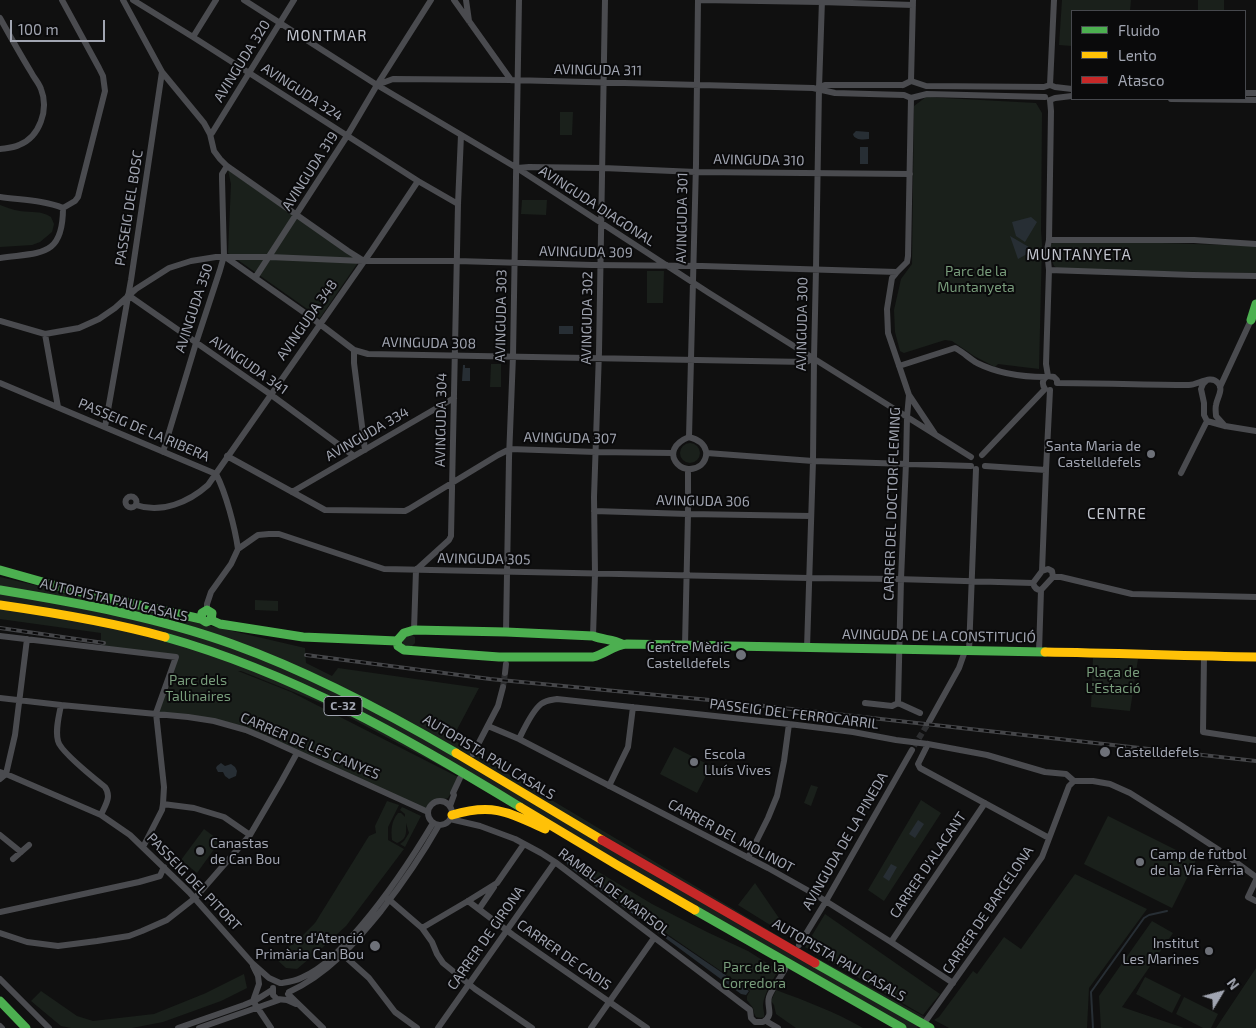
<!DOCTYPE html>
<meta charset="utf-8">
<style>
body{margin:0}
#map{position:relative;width:1256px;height:1028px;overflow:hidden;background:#101010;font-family:"Exo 2",sans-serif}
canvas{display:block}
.legend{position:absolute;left:1071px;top:10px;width:175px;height:90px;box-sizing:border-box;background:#0a0a0b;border:1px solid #46484d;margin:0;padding:6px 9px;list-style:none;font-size:15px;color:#a1a5b1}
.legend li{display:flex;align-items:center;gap:10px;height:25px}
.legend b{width:25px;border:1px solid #46484d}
.north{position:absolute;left:1196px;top:968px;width:50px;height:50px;-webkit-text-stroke:4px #0a0a0b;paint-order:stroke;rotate:53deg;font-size:14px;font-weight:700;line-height:20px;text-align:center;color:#a1a5b1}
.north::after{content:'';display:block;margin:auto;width:18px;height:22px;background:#a1a5b1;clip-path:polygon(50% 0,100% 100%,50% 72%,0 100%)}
.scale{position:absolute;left:10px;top:20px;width:95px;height:22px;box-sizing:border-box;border:2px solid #a1a5b1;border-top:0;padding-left:6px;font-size:15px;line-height:18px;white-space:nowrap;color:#a1a5b1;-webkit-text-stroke:4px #0a0a0b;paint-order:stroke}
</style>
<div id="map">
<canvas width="1256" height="1028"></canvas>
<ul class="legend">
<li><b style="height:6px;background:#4caf50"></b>Fluido</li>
<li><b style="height:6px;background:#ffc107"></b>Lento</li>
<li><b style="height:6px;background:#c62828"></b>Atasco</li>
</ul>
<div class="north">N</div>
<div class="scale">100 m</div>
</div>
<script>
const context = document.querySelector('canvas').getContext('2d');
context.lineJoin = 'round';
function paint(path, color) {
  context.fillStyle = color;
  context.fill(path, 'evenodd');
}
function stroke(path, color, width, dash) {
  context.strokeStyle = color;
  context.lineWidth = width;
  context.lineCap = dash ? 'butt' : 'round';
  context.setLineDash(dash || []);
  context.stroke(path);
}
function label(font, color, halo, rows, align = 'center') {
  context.font = font + ' "Exo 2",sans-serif';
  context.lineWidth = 4;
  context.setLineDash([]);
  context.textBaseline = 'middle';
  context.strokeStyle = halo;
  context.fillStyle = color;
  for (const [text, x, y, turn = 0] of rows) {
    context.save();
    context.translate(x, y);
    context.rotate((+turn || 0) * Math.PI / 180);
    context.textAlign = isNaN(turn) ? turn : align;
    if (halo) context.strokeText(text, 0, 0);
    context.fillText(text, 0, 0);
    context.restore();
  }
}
const green = new Path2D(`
 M1062,0H1131L1130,11H1072V46L1059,45Z
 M1198,0H1224V11H1198Z
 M926,97L1036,103L1042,113L1041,231L1042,244L1039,369L998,364L995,367L974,356L952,341L945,340L904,353L900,351L895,332L894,310L901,279L912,264L914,106Z
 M560,112H573L572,135H560Z
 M228,170L359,261L320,318L228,253L231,184Z
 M522,200H547L546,215L521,214Z
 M0,205C6,207 13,210 20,211C32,213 40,210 51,217L54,224L52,232L40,242L32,245L0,247Z
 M1056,241L1163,243L1256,246V273L1139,271L1057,268L1054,266L1052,261L1050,245Z
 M647,271H664L663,303H647Z
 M491,364H501V387H490Z
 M680 453a10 10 0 1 1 20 0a10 10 0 1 1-20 0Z
 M0,577L305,648L306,663L332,676L338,668L479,688L452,739L483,759L797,947L925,1017L917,1028H894L461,777L326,705L241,671H238L291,692L460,778L448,798L433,803L429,809L420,808L297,753L214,721L156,715L176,657L101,646V633L0,619Z
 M255,600L278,601V611L255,610Z
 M411,634L415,637V643L411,647C406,647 403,646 402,640Z
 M1093,658L1138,659L1130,711L1091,707Z
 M674,747L711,766L697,793L660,774Z
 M811,785L818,787L811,806L804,803Z
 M921,800L941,813L884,901L868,890Z
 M387,801L399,805L388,827V840L404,849L346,926L322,948L297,969L286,968L275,958L300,938L315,923L369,836L376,833L375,826Z
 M402,807L421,816L405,847L400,844L404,841L409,833L406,823C406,831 408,839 397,843L392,840C391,830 391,822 398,813H401L405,817V814L400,810Z
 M1108,816L1196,860L1172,908L1084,864Z
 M204,829L220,841L197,873L181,860Z
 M597,871L652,904L707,932L748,951L778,970C773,981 764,993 763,1005C763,1010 765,1013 764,1017L761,1018L756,1017L754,1013L753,1008L747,1000V996L750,991L619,901L610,891L596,879L592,875Z
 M1075,874L1147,909L1089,988L1087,1028H949L934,1020L939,1017L973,971L977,974L1004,937L1021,949Z
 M755,883L781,921L775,928L738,905Z
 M825,914L940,994L923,1015L805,947Z
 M1152,921L1173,933L1122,1007L1184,1028H1101L1099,996Z
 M1256,968V1028H1216Z
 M244,974L247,988L221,1001L163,1022L132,1028H71L61,1026L31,1001L41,991L77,1016L93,1021L154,1014L206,993Z
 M1145,977L1181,995L1172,1013L1136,994Z
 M776,990C806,1001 835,1012 863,1028H796L776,1014L774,1005L771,1001Z
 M1184,997L1218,1014L1211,1028H1203L1176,1014Z`);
const water = new Path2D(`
 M856,131L869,132V139C863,140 854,140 853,134Z
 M860,147H868V164H860Z
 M1031,217L1037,222L1025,242L1016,236L1012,222Z
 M1010,236L1034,250L1018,259Z
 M559,326H573V334H559Z
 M463,365H465V368H470V381H462Z
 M221,763L225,766L231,764L235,767L237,771L236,776L229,779L225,776L223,772H218L216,768L217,766Z
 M918,820L924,824L915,838L909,834Z
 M561,853C571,860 578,876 592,875L611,892L618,902L749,991L746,995L741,994L568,866L565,859L558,855Z
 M891,864L897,867L889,881L883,877Z`);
const stream = new Path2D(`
 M1093,1028L1091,992L1144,918L1149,915L1167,911`);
const streetTunnel = new Path2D(`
 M503,687L505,673
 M914,746L929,722`);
const street = new Path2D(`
 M62,0L99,68L103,76L105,91L78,197L75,201L63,208
 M123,0L162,72L204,123L210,134L214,151L220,159L227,166L348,251L364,261H457L592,265L702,266L897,272
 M133,0L193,37L418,181L458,204
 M244,0L377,85L517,168L709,293L971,457
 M454,0L511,80
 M466,0L469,21
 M700,0L821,2L913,5
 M0,18C10,36 20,54 31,72C34,78 39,83 41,89C49,109 40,137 19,145C13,148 7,148 0,149
 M193,37L216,0
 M911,81L913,0
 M377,85L393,79L511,80L813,88L835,93L904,95L911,98L927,94L1045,97
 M903,85L911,81L926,86L1044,87L1050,85L1055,87L1072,89
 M1050,85L1054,0
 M819,88L825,85H903
 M1245,93H1256
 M911,98L908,256L907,262L897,272L892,278L887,309L888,333L909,395L907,417L906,463L901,579L898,703L920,713
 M1171,99L1256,100
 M1050,100L1055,98L1072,96
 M210,134L212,133L294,0
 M517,168L529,167L603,168L696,172L910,174
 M0,197C21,200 44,200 63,208
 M1049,240H1194L1256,244
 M224,256L312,318L354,350L368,354L806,362L814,358
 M0,258C40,252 63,258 63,208
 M1049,270L1193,275L1256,276
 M255,278L347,136L377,85L431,0
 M128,295L270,394L354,456
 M0,321L45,334L79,328L99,319L115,308L136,289L169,268L191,261L216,257H270L363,261
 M45,334L58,407
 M354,350V363L365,450
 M899,366L955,348L957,349C964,353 970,359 977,363C997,373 1022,377 1045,377
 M1048,376L1046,364L1049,270L1047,250L1049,240L1051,111L1050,100
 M1206,381L1203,384L1201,389L1204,403V415L1207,421L1225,426L1256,431
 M0,383L216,474C226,493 235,528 238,549
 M1057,383C1101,383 1145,385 1189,385C1198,385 1211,374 1218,383C1224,389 1217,398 1216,405C1215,409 1216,413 1216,416L1225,426
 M1220,387L1251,320
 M1045,389C1041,383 1043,378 1048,376L1054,377L1057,380V383
 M909,395L935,434
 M105,427L131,280L162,72
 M689,437L696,164L698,0
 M689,437C697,439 704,443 706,451C707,457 705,461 701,465C682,480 656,450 689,437Z
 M163,452L196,343L220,270L224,256L222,179V174L227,166
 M707,453L813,461L971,466
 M982,455L1045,389
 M227,456L325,510L405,511L409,509L498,455L510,449L596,452L673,453
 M985,466L1046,470
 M1181,473L1207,421
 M292,492L454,398
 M125.5 502a5.5 5.5 0 1 1 11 0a5.5 5.5 0 1 1-11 0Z
 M136,505C161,514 189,502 208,485L372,250L418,181
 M594,511L688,514L811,516
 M1048,569L1052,571L1053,577L1041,590C1036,590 1034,587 1033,583L1042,571Z
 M1042,571L1046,470L1050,390
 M1053,577H1061L1132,594L1256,597
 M207,610V604L211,592L231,564L238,549L258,535L269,534H279L384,569L809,578L896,579L1033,583
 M414,630L416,570L449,540L451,536L458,204L461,135
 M506,632L509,458L513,356L519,0
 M0,636L176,657L156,713L164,787L163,804L162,810L143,847
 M593,636L595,574L594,497L599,352L605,0
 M685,645L688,514V469
 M807,648L813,461L814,358L816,269L819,88L822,0
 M969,651L976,469
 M1039,652L1041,590
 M1204,656L1203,732L1256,740
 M505,673L506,664
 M0,698L61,705L188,717L214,721L246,730L265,738L428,812
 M865,703L892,706L898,703
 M61,705C59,716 55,730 58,741C60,751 95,779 105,787C112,797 105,805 101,815
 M929,722L959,668L965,651
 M488,726L519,739L768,868L816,895L891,942L953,983
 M519,739C524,729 532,711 541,704C546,700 551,700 557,699L789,724L853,732L896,740L928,744L987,755L1045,772L1066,774L1074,781H1093L1110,784L1130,793L1179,824L1222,852L1256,877
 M928,744L918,764L920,768L1049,838
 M473,754L498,706L503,687
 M0,772L6,774L101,815L130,835L189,892L252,963L269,978L280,983
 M0,779L6,774L15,735L27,639
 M609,786L628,747L633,707
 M428 813a12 12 0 1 1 24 0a12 12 0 1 1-24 0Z
 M163,804L194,808L224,817L250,835
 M450,806L454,795L453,793L460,778
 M450,819L480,826L515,839L541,853L555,862L750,1010L751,1018L755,1022H763C775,1015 766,1007 769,997C771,990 781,977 785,969
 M0,835L21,852
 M748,858L768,818L777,796L784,761L789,724
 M13,859L29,845
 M1256,880L1248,897L1256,901
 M386,897L422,928L432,942L437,954L443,963L475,989L532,1028
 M468,901L513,935L647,1028
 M479,909L494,887
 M0,912L139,882L160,876L164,867
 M422,928L468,901L497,883L524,844
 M0,933L27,942L58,946L97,941L129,936L142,931L167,920L195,898L250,835L281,782L297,753
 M891,942L985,803
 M799,945L826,901L912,750
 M340,952L369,978L395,1012L417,1028
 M253,966L258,976L259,984L253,1001L271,1028
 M0,979L49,1028
 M282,983C288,982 295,981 301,978C325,968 344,946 361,926C388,894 411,860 433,823
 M273,988V995L277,999L287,1000L296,1004
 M289,992C328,974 354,944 381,911C402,884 422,855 439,825
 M288,994L323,1028
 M766,1021L778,1028
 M925,1022L1042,857L1069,786L1074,781
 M0,1026L2,1028
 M178,1028L244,1005L256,1000L272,990
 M199,1028L279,1000
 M438,1028L555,862
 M591,1028L654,938`);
const fast = new Path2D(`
 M1251,320L1256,304
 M0,570L64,588L201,619L206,622L211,620L220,624L303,637L397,641
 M0,590C78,603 157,617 232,644C310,672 384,711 456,753
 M201,619L202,613L207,610L212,613L211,620
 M165,637C293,673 407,738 520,807
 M397,641L398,646L404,650L499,657H593C605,654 614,645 627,644L1045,652
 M397,641L404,633L414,630L506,632L593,636C603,640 613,639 622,644
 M695,910L902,1028
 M815,963L930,1028
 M0,1001L26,1028`);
const slow = new Path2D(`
 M0,605C56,613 111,622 165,637
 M1045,652C1116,653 1186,656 1256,657
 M456,753L602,840
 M520,807L617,865L695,910
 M452,815C493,803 508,812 545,829`);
const jam = new Path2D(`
 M602,840L815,963`);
const rail = new Path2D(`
 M0,628L104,643
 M306,655L490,679L720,701L1256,761`);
const markers = [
 [1151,454,5,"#6e7179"],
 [741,655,6,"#6e7179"],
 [1105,752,6,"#6e7179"],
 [694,762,5,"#6e7179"],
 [200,851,5,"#6e7179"],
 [1140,862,5,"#6e7179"],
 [375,946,6,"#6e7179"],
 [1209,951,5,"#6e7179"]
];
const shields = [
 [343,706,38]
];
const shieldNames = [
 ["C-32",343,706]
];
const streetNames = [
 ["AVINGUDA 320",242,61,-58],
 ["AVINGUDA 311",598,70,1],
 ["AVINGUDA 324",302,92,33],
 ["AVINGUDA 310",759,160,1],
 ["AVINGUDA 319",310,171,-57],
 ["AVINGUDA DIAGONAL",597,206,33],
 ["PASSEIG DEL BOSC",129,208,-81],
 ["AVINGUDA 301",682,218,-89],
 ["AVINGUDA 309",586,252,1],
 ["AVINGUDA 350",194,308,-72],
 ["AVINGUDA 303",501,316,-89],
 ["AVINGUDA 302",587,318,-89],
 ["AVINGUDA 348",307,320,-55],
 ["AVINGUDA 300",802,324,-89],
 ["AVINGUDA 308",429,343,1],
 ["AVINGUDA 341",249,365,35],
 ["AVINGUDA 304",441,420,-89],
 ["PASSEIG DE LA RIBERA",144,430,23],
 ["AVINGUDA 334",367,434,-30],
 ["AVINGUDA 307",570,438,1],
 ["AVINGUDA 306",703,501,1],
 ["CARRER DEL DOCTOR FLEMING",892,504,-88],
 ["AVINGUDA 305",484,559,1],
 ["AUTOPISTA PAU CASALS",114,600,13],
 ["AVINGUDA DE LA CONSTITUCIÓ",939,636,1],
 ["PASSEIG DEL FERROCARRIL",794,714,7],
 ["CARRER DE LES CANYES",310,746,23],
 ["AUTOPISTA PAU CASALS",489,757,31],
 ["CARRER DEL MOLINOT",731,836,28],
 ["AVINGUDA DE LA PINEDA",845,841,-60],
 ["CARRER D'ALACANT",928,865,-56],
 ["PASSEIG DEL PITORT",194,882,46],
 ["RAMBLA DE MARISOL",614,892,37],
 ["CARRER DE BARCELONA",988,910,-56],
 ["CARRER DE GIRONA",486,938,-55],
 ["CARRER DE CADIS",564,955,35],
 ["AUTOPISTA PAU CASALS",839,960,30]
];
const parkNames = [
 ["Parc de la",976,271],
 ["Muntanyeta",976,287],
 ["Plaça de",1113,672],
 ["L'Estació",1113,688],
 ["Parc dels",198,680],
 ["Tallinaires",198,696],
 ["Parc de la",754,967],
 ["Corredora",754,983]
];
const poiNames = [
 ["Santa Maria de",1141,446],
 ["Castelldefels",1141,462],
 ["Centre Mèdic",730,647],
 ["Castelldefels",730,663],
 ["Castelldefels",1116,752,"left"],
 ["Escola",704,754,"left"],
 ["Lluís Vives",704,770,"left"],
 ["Canastas",210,843,"left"],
 ["de Can Bou",210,859,"left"],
 ["Camp de futbol",1150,854,"left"],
 ["de la Via Fèrria",1150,870,"left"],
 ["Centre d'Atenció",364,938],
 ["Primària Can Bou",364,954],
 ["Institut",1199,943],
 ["Les Marines",1199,959]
];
const neighbourhoodNames = [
 ["MONTMAR",327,36],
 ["MUNTANYETA",1079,255],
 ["CENTRE",1117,514]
];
paint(green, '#1a201b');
paint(water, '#272e34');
stroke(stream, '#272e34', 2);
stroke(streetTunnel, '#2d2e30', 6, [6, 3]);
stroke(street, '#4a4b4f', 6);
stroke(fast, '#4caf50', 9);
stroke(slow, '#ffc107', 9);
stroke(jam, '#c62828', 9);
stroke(rail, '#454649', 4);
stroke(rail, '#0a0a0b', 2, [5.5]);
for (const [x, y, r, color] of markers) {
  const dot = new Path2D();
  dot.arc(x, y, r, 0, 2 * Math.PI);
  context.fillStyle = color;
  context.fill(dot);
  stroke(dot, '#0a0a0b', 2);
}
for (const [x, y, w] of shields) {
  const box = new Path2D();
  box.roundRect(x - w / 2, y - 9.5, w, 19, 4);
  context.fillStyle = '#0a0a0b';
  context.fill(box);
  stroke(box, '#a1a5b1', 1);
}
label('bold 12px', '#a1a5b1', null, shieldNames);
label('14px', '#a1a5b1', '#0a0a0b', streetNames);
label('14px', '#789c7b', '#0a0a0b', parkNames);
label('14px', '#a1a5b1', '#0a0a0b', poiNames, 'right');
context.letterSpacing = '1px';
label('15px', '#c1c4cd', '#0a0a0b', neighbourhoodNames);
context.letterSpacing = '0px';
</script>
